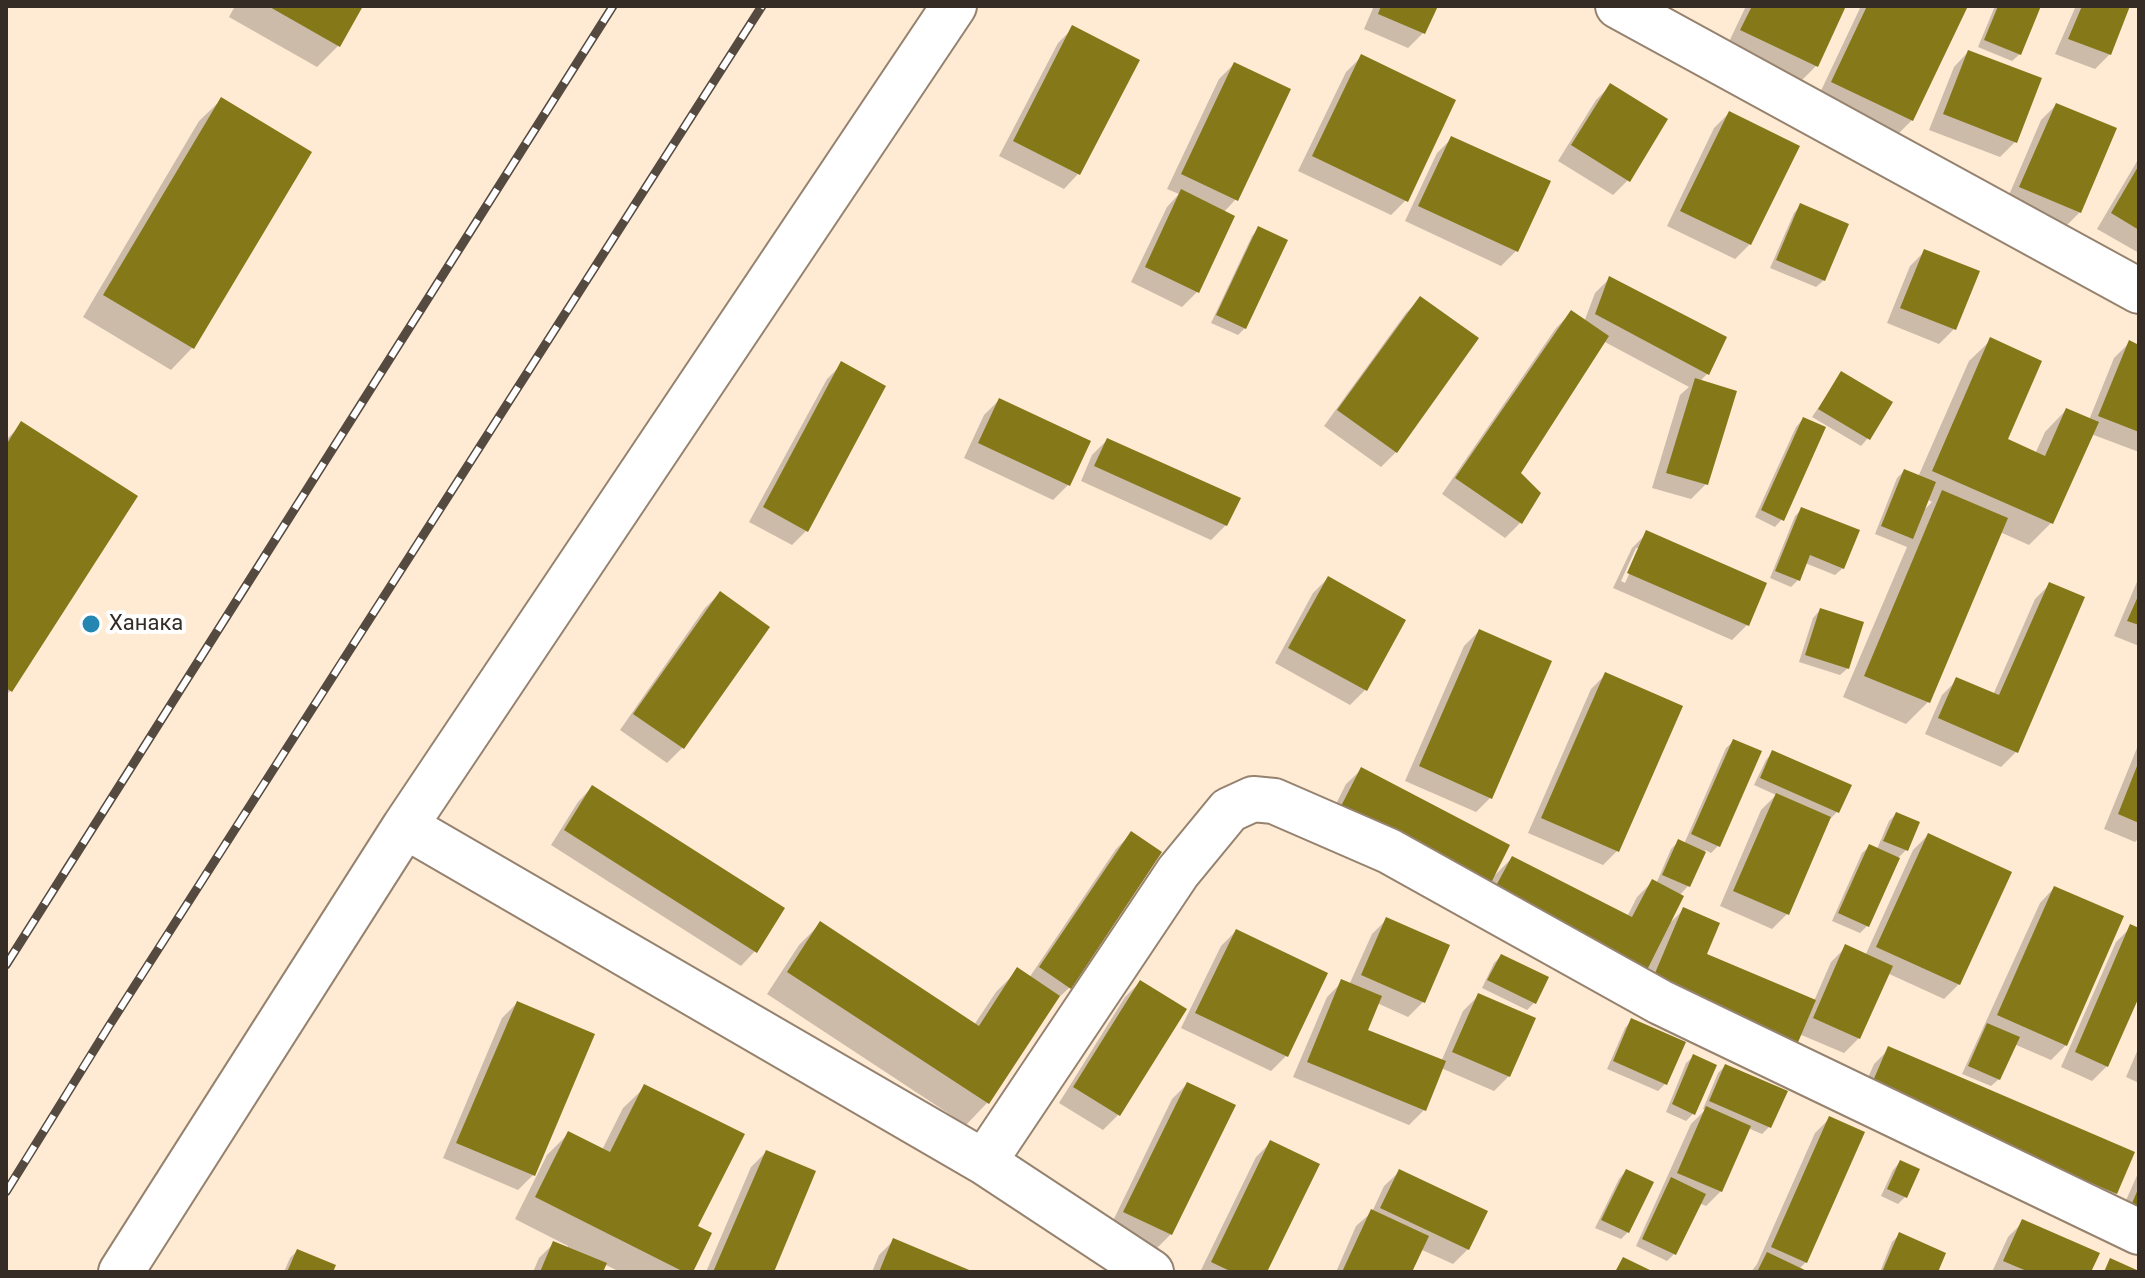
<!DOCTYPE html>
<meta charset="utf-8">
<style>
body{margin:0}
#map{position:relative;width:2145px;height:1278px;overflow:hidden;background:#ffead4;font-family:Roboto,sans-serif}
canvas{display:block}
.frame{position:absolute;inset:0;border:8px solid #352d25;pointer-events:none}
</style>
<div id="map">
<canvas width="2145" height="1278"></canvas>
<div class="frame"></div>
</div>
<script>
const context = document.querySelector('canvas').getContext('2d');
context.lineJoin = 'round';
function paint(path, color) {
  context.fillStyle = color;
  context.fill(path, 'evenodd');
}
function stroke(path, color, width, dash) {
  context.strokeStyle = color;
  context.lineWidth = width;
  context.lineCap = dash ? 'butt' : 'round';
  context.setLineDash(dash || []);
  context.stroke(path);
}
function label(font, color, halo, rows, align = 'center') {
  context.font = font + ' Roboto,sans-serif';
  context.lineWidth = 8;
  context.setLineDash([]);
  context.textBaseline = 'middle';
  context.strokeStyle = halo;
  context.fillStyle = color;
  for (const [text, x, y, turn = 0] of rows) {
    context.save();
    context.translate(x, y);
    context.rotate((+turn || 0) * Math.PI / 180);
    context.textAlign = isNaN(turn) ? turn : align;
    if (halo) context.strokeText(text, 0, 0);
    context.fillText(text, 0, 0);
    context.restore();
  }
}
const shadow = new Path2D(`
 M235,6H361L338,46L317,67L229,17Z
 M1374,6H1436L1423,33L1408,48L1364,29Z
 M1746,6H1844L1816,66L1801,81L1727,46Z
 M1861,6H1964L1912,120L1897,135L1818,97Z
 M1995,6H2039L2020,54L2012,61L1978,47Z
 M2070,6H2128L2110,54L2095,69L2055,54L2075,8Z
 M1073,28L1078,174L1064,189L999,156L1058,43Z
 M1968,52L2015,142L2000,157L1929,130L1954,67Z
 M1361,57L1406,200L1391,215L1298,171L1346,72Z
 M1234,64L1236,199L1224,212L1197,292L1182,307L1131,282L1167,207L1179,194L1167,189L1219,79Z
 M1611,85L1628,180L1613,195L1558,161L1596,100Z
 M221,100L309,153L192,348L171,370L83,317L199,121Z
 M2056,105L2080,212L2065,227L2006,202L2041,120Z
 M1729,113L1750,244L1735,259L1667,226L1714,128Z
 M1452,138L1516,251L1501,266L1405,221L1437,153Z
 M2139,158V253L2097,229Z
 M1801,205L1824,280L1816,287L1770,268L1794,213Z
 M1259,228L1245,328L1238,335L1211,323L1252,236Z
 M1925,251L1977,272L1954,329L1939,344L1887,323L1910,266Z
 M1610,278L1708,373L1699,382L1706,484L1691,499L1652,488L1680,395L1689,387L1603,341L1518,474L1539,494L1520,523L1505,538L1442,494L1556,328L1571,313L1584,322L1595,293Z
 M1420,299L1396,452L1381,467L1324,426L1406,313Z
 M1991,340L2005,440L2035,454L2045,432L2066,410L2089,420L2114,358L2129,343L2139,347V452L2091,434L2051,523L2029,545L2000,532L1928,702L1906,724L1843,697L1907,547L1875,534L1897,478L1904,471L1918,477L1969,361ZM1927,499L1932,502L1921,513Z
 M842,364L807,530L792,545L749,522L827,379Z
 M1842,373L1868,438L1861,446L1812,417Z
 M999,400L1089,442L1068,485L1053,500L964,458L984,415Z
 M1803,419L1782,519L1775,527L1755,517L1796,427Z
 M22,424L10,691L6,695V440Z
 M1107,440L1226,525L1211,540L1081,481L1092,455Z
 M1802,509L1843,568L1835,575L1805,563L1798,580L1791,587L1770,578L1795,516Z
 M1647,533L1747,625L1732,640L1613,588L1632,548ZM1636,548H1641L1625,583L1621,581Z
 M2139,577V646L2114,636Z
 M1328,578L1365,690L1350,705L1275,663L1313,593Z
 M2050,584L2016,752L2001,767L1925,734L1942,695L1957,680L1993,695L2035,599Z
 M720,593L767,627L682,748L667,763L620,730L705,608Z
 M1820,610L1848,668L1840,675L1799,662L1813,618Z
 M1479,631L1491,797L1476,812L1405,781L1464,646Z
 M1606,674L1618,850L1603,865L1528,833L1591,689Z
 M1734,741L1718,846L1711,853L1705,850L1688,886L1679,896L1669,924L1683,910L1704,955L1814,1001L1831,962L1846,947L1865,956L1913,850L1928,835L1959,984L1944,999L1887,973L1859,1038L1844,1053L1799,1034L1636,1000L1650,968L1628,990L1323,830L1346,784L1361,770L1492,878L1512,858L1627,917L1637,897L1652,882L1656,884L1671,849L1678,842L1684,844L1726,748Z
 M2139,743V838L2135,842L2104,829Z
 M1773,752L1837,812L1830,819L1787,914L1772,929L1720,906L1761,810L1776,795L1754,785L1766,760Z
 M592,787L755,951L741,966L551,845L578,802Z
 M1896,814L1918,823L1906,850L1897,859L1867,926L1860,933L1832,921L1862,853L1870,846L1877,849L1889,821Z
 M1131,834L1159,853L1069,988L1054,1002L987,1103L966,1125L767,994L799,945L820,924L974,1025L996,992L1018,970L1029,978L1116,849Z
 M2054,888L2066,1045L2051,1060L2014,1044L1999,1079L1991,1086L1962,1074L2040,903Z
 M1387,919L1423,1002L1408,1017L1377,1003L1366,1031L1441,1062L1463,1011L1478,996L1509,1076L1494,1091L1441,1068L1424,1110L1409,1125L1293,1077L1327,997L1342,982L1349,985L1372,934Z
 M2131,927L2139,930V992L2107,1066L2092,1081L2061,1067L2116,942Z
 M1236,931L1325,974L1286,1056L1271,1071L1181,1028L1221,946Z
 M1501,956L1534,1003L1527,1010L1482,988L1494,963Z
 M1140,982L1184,1009L1118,1115L1103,1130L1059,1103L1125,997Z
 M517,1003L534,1174L518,1190L443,1158L502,1018Z
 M1632,1020L1665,1084L1658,1091L1607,1069L1625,1028Z
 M2139,1047V1083L2126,1077Z
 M1889,1049L2116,1193L2101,1208L1857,1103L1874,1064Z
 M1694,1056V1113L1686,1121L1666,1112L1686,1063Z
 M1725,1066L1769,1127L1762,1134L1748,1128L1721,1191L1706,1206L1699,1203L1674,1254L1667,1261L1636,1246L1691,1124L1705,1110L1703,1109L1718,1073Z
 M1187,1084L1171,1234L1156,1249L1110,1227L1172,1099Z
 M645,1087L695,1227L690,1272H620L604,1264L601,1272H533L539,1258L554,1243L567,1249L568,1246L515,1219L547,1155L568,1134L602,1150L623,1108Z
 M1830,1118L1806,1262L1799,1269L1805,1272H1751L1757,1264L1815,1133Z
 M1271,1142L1264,1272H1200L1256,1157Z
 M766,1152L772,1272H706L751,1167Z
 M1900,1162L1905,1197L1898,1204L1881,1196L1893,1170Z
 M1626,1171L1628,1232L1621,1239L1595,1228L1619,1179Z
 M2139,1171V1235L2115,1225Z
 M1399,1172L1468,1249L1453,1264L1420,1249L1409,1272H1336L1356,1226L1372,1212L1384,1186Z
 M2023,1222L2089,1272H1992L2008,1237Z
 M1900,1234L1936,1272H1880L1892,1242Z
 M894,1240L968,1272H872L879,1255Z
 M297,1251L331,1272H284L290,1258Z`);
const building = new Path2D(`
 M268,6H363L340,47Z
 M1381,6H1438L1425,34L1378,14Z
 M1752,6H1846L1818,67L1740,30Z
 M1867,6H1968L1913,121L1831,82Z
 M1998,6H2041L2021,55L1984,40Z
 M2082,6H2130L2111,55L2068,39Z
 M1072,25L1140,60L1080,175L1013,141Z
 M1968,50L2042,78L2017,143L1943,114Z
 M1361,54L1456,100L1408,202L1312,156Z
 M1234,62L1291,89L1238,201L1181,174Z
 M1610,83L1668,119L1630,182L1571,145Z
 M221,97L312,152L194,349L103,295Z
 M2056,103L2117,128L2081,213L2019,187Z
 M1729,111L1800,146L1751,245L1680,211Z
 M1451,136L1551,181L1518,252L1418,206Z
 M2139,165V230L2111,213Z
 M1181,189L1235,216L1199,293L1145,267Z
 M1800,203L1849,224L1825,281L1776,260Z
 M1258,226L1288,240L1246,329L1216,315Z
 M1924,249L1980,271L1956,330L1900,308Z
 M1609,276L1727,337L1709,375L1595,314Z
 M1420,296L1479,338L1397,453L1337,410Z
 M1571,310L1609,336L1521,473L1541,493L1522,524L1455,478Z
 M1990,337L2042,361L2008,439L2045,456L2066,408L2099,422L2053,524L1932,471Z
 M2129,340L2139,345V432L2098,416Z
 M841,361L886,386L808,532L763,507Z
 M1841,371L1893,402L1870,440L1818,409Z
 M1695,378L1737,391L1708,485L1666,473Z
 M999,398L1091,441L1070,486L978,443Z
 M1803,417L1826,427L1784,521L1761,510Z
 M21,421L138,496L12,692L6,688V445Z
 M1107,438L1241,498L1227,526L1094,466Z
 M1904,469L1936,482L1913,539L1881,526Z
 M1942,490L2008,518L1930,703L1864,676Z
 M1801,507L1860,530L1844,569L1810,555L1800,581L1775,571Z
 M1646,530L1767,583L1749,626L1627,573Z
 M1328,576L1406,620L1367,691L1288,648Z
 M2049,582L2085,597L2018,753L1938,718L1956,677L1999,695Z
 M720,591L770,627L684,749L633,714Z
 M2139,594V625L2127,621Z
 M1820,608L1864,622L1849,669L1805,655Z
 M1479,629L1552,661L1492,799L1419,766Z
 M1605,672L1683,706L1619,852L1541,818Z
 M1733,739L1762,751L1720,847L1691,834Z
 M1772,750L1852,785L1839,813L1760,778Z
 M2139,761V823L2118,814Z
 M1361,767L1510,845L1487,891L1337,814Z
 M592,785L785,908L757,953L564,830Z
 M1776,793L1831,817L1789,915L1733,891Z
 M1896,812L1920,822L1908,851L1883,841Z
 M1131,831L1162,852L1071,989L1039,967Z
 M1928,833L2012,872L1960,985L1876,947Z
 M1678,839L1706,852L1690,887L1662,875Z
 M1869,844L1900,858L1869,927L1838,913Z
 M1512,856L1632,917L1652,879L1684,896L1644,976L1490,897Z
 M2054,886L2124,916L2067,1046L1997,1015Z
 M1683,907L1720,923L1707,954L1816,1000L1796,1047L1650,985Z
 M1386,917L1450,945L1425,1003L1361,975Z
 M820,921L979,1026L1017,967L1060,996L989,1104L787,972Z
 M2130,924L2139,928V997L2108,1067L2075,1052Z
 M1236,929L1328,973L1288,1057L1195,1013Z
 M1845,944L1893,966L1860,1039L1813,1018Z
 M1501,954L1549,977L1536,1004L1487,980Z
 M1341,979L1382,996L1368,1030L1446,1061L1426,1111L1307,1062Z
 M1140,980L1187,1009L1120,1116L1073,1087Z
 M1478,993L1536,1018L1510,1077L1452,1052Z
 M517,1001L595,1034L535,1176L456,1143Z
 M1631,1018L1686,1042L1667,1085L1613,1061Z
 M1987,1023L2020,1037L2000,1080L1968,1066Z
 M1888,1046L2135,1152L2117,1194L1870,1088Z
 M1693,1054L1717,1065L1695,1115L1672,1104Z
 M1725,1064L1788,1091L1771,1128L1709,1101Z
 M1187,1082L1236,1105L1172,1235L1123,1212Z
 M644,1084L745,1134L698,1226L712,1233L693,1272H684L535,1197L568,1131L610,1152Z
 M1706,1106L1751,1126L1722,1192L1677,1173Z
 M1829,1116L1865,1132L1807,1263L1771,1247Z
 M1270,1140L1320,1164L1267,1272H1232L1211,1262Z
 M766,1150L816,1171L774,1272H713Z
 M1900,1160L1920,1169L1907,1198L1887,1189Z
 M1399,1169L1488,1211L1469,1250L1380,1208Z
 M1626,1169L1654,1182L1629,1233L1601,1220Z
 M1671,1177L1706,1194L1676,1255L1642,1239Z
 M2139,1187V1214L2129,1210Z
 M1371,1209L1429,1236L1412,1272H1342Z
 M2022,1219L2100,1253L2091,1272H2029L2003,1261Z
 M1899,1232L1946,1253L1938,1272H1882Z
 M893,1238L974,1272H879Z
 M553,1241L607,1263L603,1272H540Z
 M297,1249L336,1265L333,1272H287Z
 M1767,1252L1809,1272H1757Z
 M1623,1257L1654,1272H1615Z
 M2110,1258L2139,1271V1272H2104Z`);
const street = new Path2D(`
 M1618,6L2139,291
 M405,826L984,1162L1151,1272
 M984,1162L1178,872L1229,810L1253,799L1274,801L1389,851L1660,1002L2139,1232
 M121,1272L405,826L954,6`);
const rail = new Path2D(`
 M6,965L613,6
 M6,1192L109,1026L762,6`);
const markers = [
 [91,624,10,"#2486b1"]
];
const poiNames = [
 ["Ханака",109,624]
];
paint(shadow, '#0003');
paint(building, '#857819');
stroke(street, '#95826f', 48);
stroke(street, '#fff', 44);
stroke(rail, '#544a40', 9);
stroke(rail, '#fff', 6, [18]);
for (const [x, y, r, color] of markers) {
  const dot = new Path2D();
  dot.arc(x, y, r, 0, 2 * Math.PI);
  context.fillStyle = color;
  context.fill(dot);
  stroke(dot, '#fff', 3);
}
label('22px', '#352d25', '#fff', poiNames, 'left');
</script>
